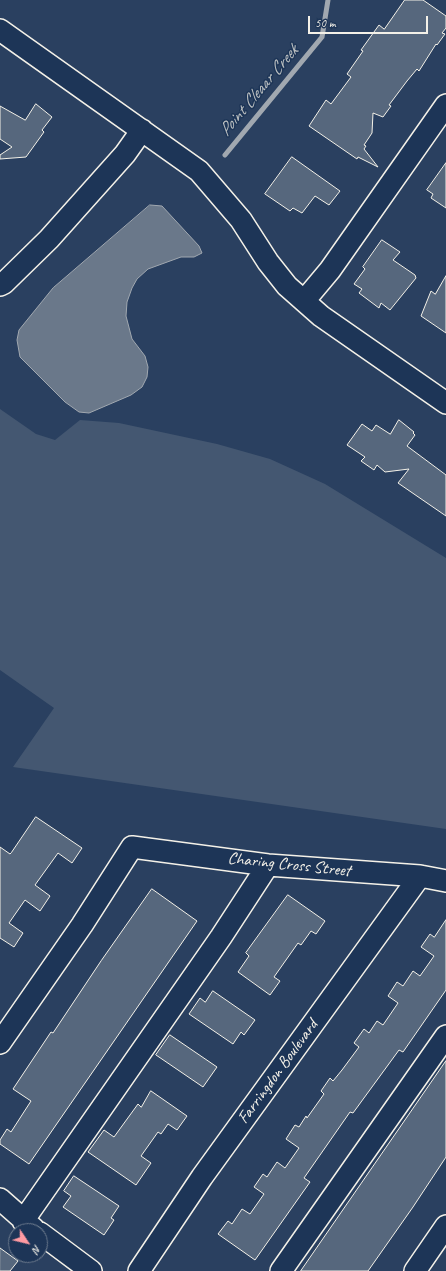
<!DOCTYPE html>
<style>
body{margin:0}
#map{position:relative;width:446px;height:1271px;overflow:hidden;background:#2a4060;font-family:Caveat,sans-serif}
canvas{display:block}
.north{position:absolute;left:8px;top:1223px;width:40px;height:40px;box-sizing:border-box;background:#1d3557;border:1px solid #738091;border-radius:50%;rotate:125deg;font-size:11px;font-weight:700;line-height:16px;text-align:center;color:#f4f1e8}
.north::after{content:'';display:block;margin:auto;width:14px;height:18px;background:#ff9aa2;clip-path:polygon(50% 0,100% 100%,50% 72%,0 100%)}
.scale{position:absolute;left:308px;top:16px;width:120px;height:18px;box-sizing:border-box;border:2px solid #f4f1e8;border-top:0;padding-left:5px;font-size:12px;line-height:14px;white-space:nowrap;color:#f4f1e8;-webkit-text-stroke:3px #1d3557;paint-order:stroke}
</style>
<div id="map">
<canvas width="446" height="1271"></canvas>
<div class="north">N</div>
<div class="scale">50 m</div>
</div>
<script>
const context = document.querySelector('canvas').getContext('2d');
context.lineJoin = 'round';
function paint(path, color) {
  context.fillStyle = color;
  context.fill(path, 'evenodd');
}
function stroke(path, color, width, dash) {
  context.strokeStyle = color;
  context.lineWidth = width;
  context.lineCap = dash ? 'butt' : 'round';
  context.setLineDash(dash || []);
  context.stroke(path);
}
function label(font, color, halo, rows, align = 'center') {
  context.font = font + ' Caveat,sans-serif';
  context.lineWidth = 3;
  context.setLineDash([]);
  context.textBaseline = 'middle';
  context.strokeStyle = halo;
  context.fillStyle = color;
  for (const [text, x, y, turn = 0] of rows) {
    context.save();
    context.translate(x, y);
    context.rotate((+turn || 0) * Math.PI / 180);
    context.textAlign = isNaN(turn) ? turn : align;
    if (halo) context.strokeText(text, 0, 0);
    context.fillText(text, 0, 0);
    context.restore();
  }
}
const green = new Path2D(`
 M0,409L36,434L55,440L80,420L119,423L217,444L270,459L325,484L446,558V829L13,767L54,708L0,670Z`);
const water = new Path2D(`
 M150,205L162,206L199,246L202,253L194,257H181L148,269L137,279L132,288L127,302L126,316L132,339L145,356L148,367L147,377L142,387L131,395L89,413L79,412L65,402L20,357L17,340L19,330L53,288Z`);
const stream = new Path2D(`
 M225,155L322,37L328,0`);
const building = new Path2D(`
 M405,0H423L446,16V28L442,33L445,34L437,45L436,44L419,71L417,69L407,81L389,105L391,106L383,117L373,113L372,133L364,145L366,146L364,149L378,167L358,157L357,159L309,126L326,100L331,104L351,77L347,74L363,51L361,50L379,25L384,29Z
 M36,104L52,117L42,130L44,132L26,157L0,159V155L12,147L0,139V106L25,120Z
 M292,157L340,191L329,205L315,196L302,213L293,208L290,211L265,194Z
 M446,163V208L431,198L433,194L427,190Z
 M382,240L400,252L393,260L415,275L416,278L390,310L381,303L379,308L359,293L362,289L354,284L365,269L363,267Z
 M446,276V333L421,316L431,291L435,294Z
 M399,420L414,432L413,433L415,435L407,446L446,475V516L398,483L409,469L385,472L377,465L374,470L361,461L365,457L347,445L362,424L372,431L376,425L390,434Z
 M36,817L82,848L72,863L58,853L35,885L50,896L40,911L25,900L9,923L23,933L14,947L0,938V847L10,854L11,853Z
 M152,889L197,921L29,1164L0,1144V1140L7,1129L11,1132L31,1101L13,1089L51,1032L53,1033L101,961Z
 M288,895L325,921L316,934L311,931L301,945L298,943L274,977L280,981L270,995L238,972L249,956L246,953Z
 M446,920V990L403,1052L399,1050L353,1113L350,1112L304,1178L310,1182L255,1260L218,1234L228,1221L232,1224L242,1209L250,1214L264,1194L254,1187L263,1174L267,1177L277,1162L285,1168L299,1148L286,1139L295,1125L299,1127L306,1116L307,1118L324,1094L321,1091L330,1078L333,1081L342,1070L359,1047L354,1043L364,1029L369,1033L377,1021L383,1025L398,1003L388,996L397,982L403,986L413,971L420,976L434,956L421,947L430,934L434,937Z
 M213,991L255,1020L244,1035L241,1032L233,1044L189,1014L200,998L205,1002Z
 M170,1035L217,1067L203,1087L156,1055Z
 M446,1061V1157L413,1207L368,1271H301Z
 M151,1091L187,1116L177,1130L168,1124L161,1134L158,1132L141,1156L151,1163L136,1185L88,1152L104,1130L114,1137L138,1104L141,1107Z
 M74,1176L119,1206L111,1218L114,1220L104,1235L63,1207L71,1196L64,1191Z
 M0,1248L18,1261L10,1271H0Z`);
const minor = new Path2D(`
 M0,30L199,171L241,220L268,262L287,286L321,316L446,403
 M0,285L4,283L49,239L125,154L142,130
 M304,301L330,270L446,105
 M0,1043L82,925L132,847L268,865L420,876L446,881
 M0,1199L34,1229
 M23,1221L221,937L268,865
 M40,1233L91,1271
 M139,1271L202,1177L420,876
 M281,1271L446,1036
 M415,1271L446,1226`);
const streetNames = [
 ["Charing Cross Street",289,865,6],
 ["Farringdon Boulevard",278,1072,-54]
];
const waterNames = [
 ["Point Cleaar Creek",259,91,-50]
];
paint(green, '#445771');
paint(water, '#6a788a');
stroke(water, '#a1a8b0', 1);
stroke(stream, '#a1a8b0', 5);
paint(building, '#56677d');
stroke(building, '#f4f1e8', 1);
stroke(minor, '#f4f1e8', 24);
stroke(minor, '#1d3557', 21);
label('17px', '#f4f1e8', '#1d3557', streetNames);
label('italic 18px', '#bdc1c2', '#1d3557', waterNames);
</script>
